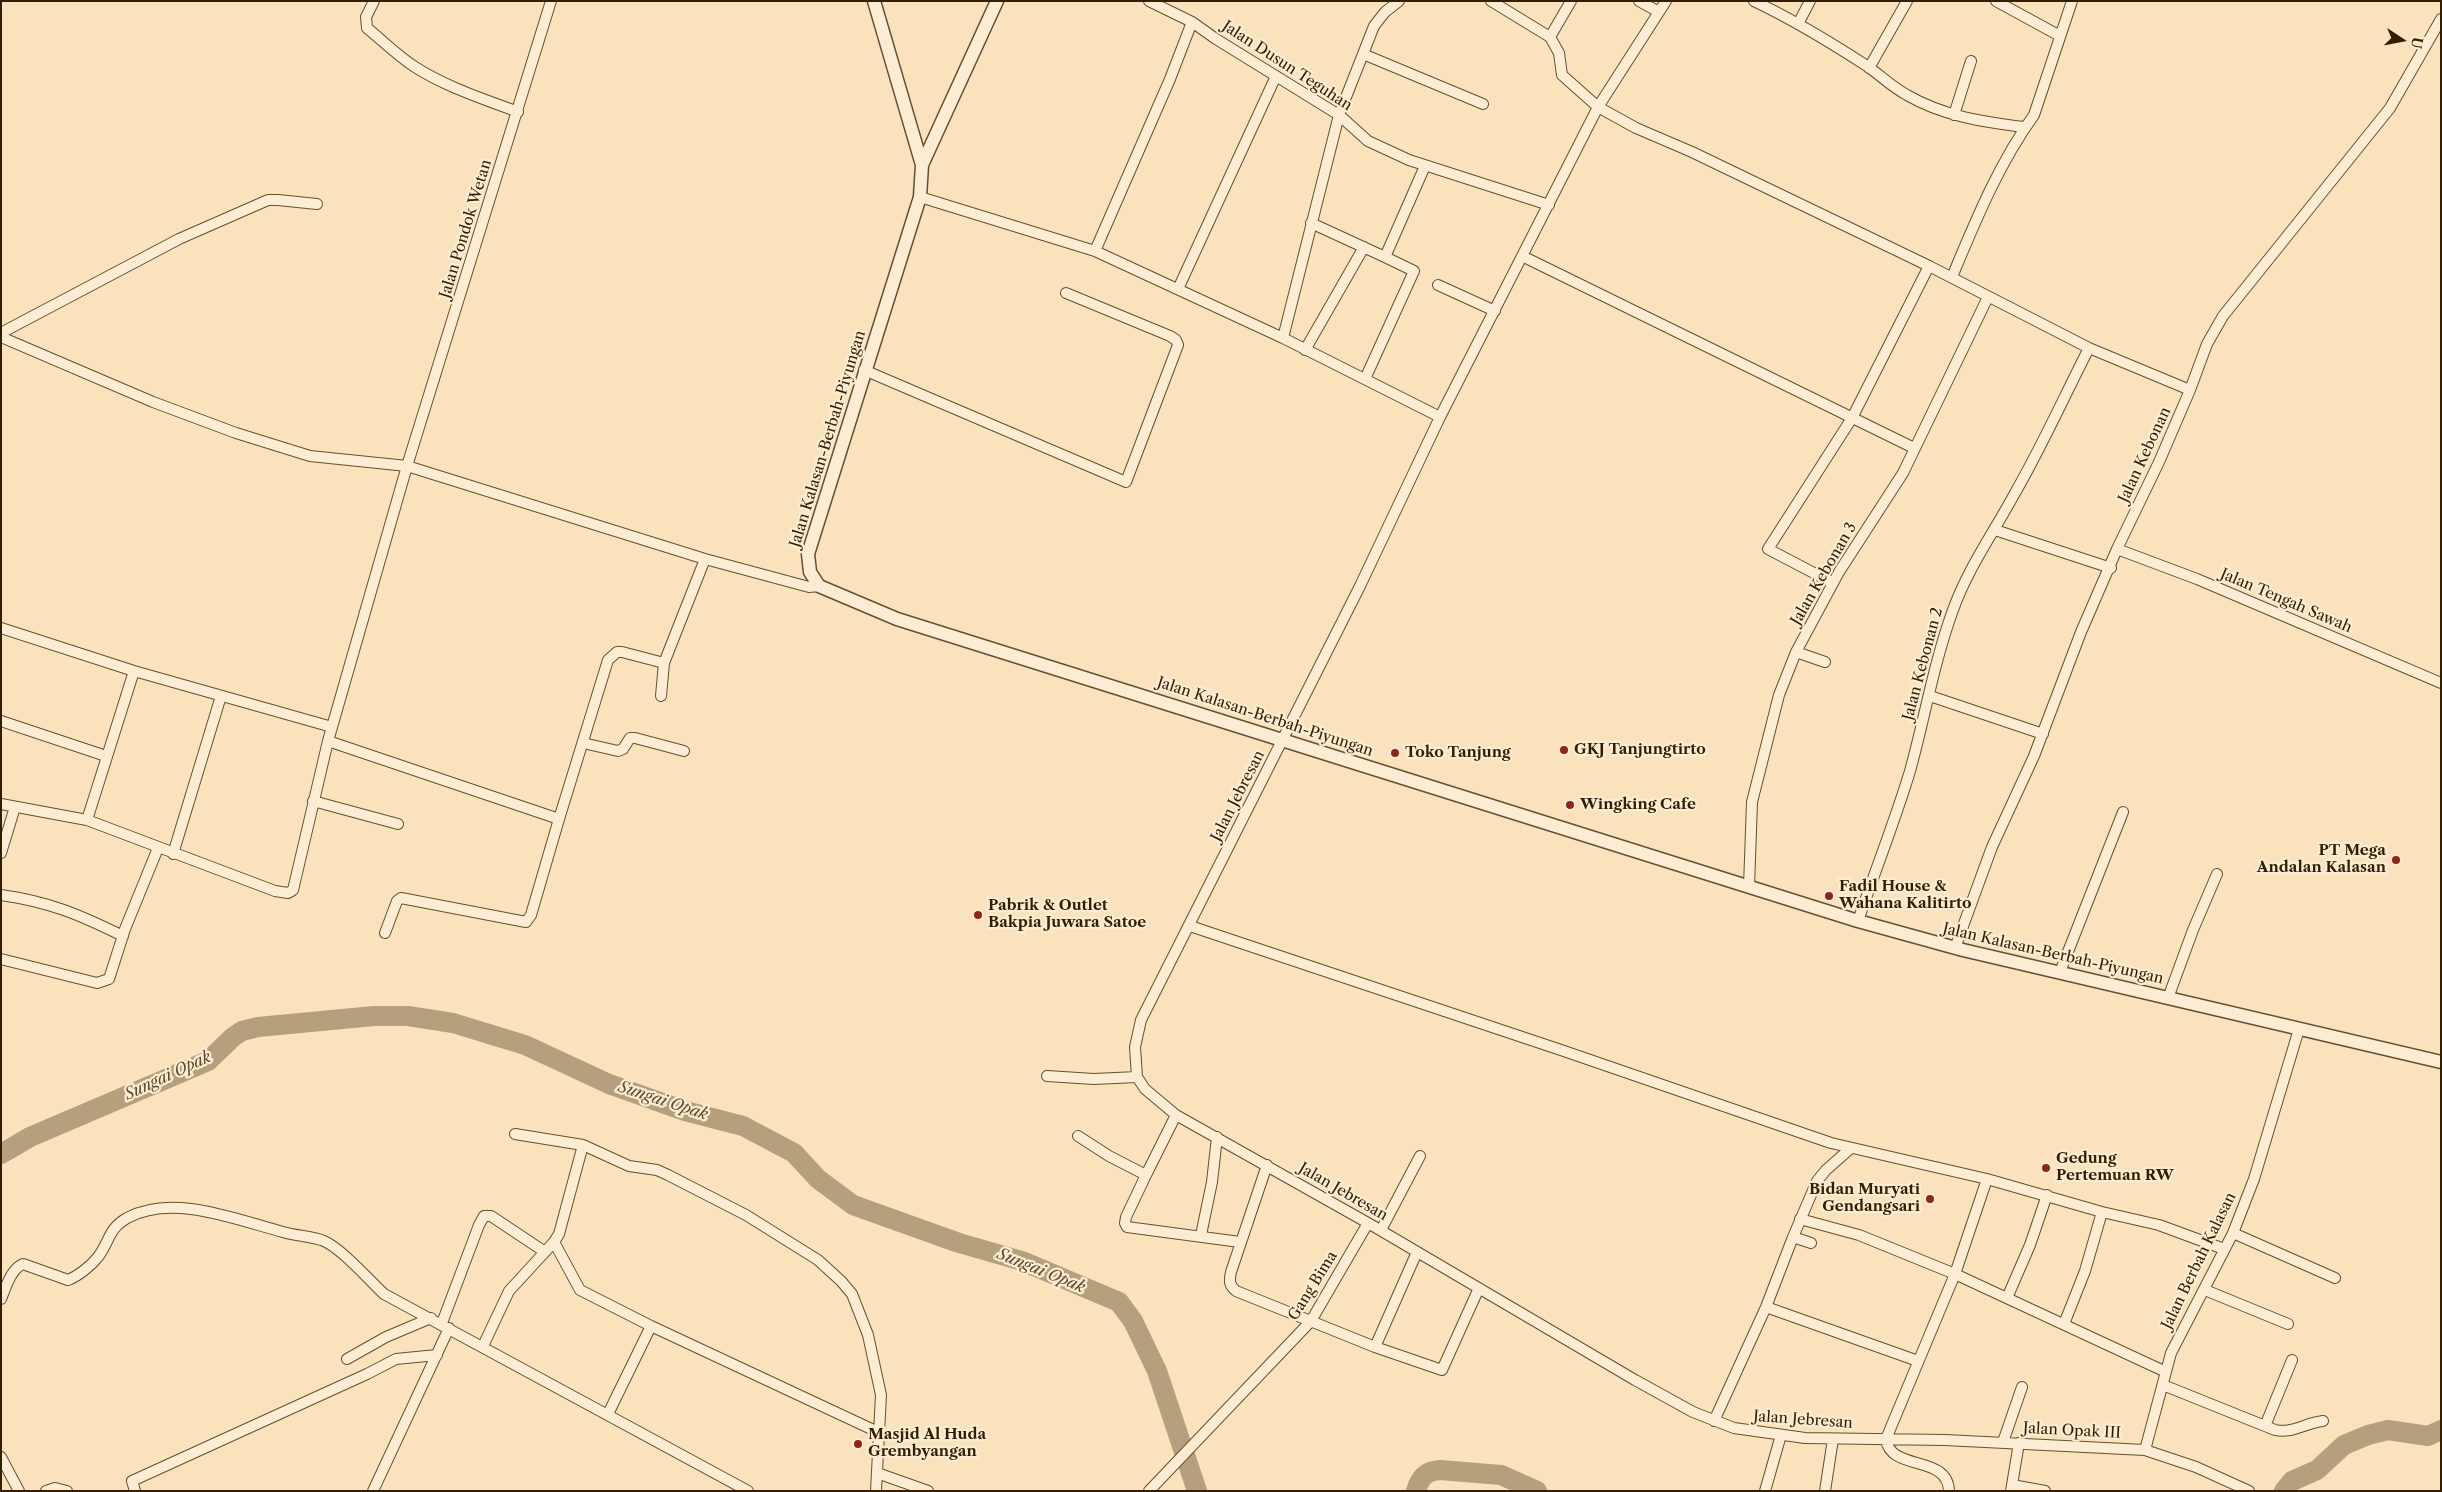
<!DOCTYPE html>
<style>
body{margin:0}
#map{position:relative;width:2442px;height:1492px;overflow:hidden;background:#fae2bd;font-family:"Libre Caslon Text",serif}
canvas{display:block}
.frame{position:absolute;inset:0;border:2px solid #331e01;pointer-events:none}
.north{position:absolute;left:2377px;top:15px;width:50px;height:50px;-webkit-text-stroke:4px #fcecd4;paint-order:stroke;rotate:101deg;font-size:14px;font-weight:700;line-height:20px;text-align:center;color:#331e01}
.north::after{content:'';display:block;margin:auto;width:18px;height:22px;background:#331e01;clip-path:polygon(50% 0,100% 100%,50% 72%,0 100%)}
</style>
<div id="map">
<canvas width="2442" height="1492"></canvas>
<div class="frame"></div>
<div class="north">U</div>
</div>
<script>
const context = document.querySelector('canvas').getContext('2d');
context.lineJoin = 'round';
function stroke(path, color, width, dash) {
  context.strokeStyle = color;
  context.lineWidth = width;
  context.lineCap = dash ? 'butt' : 'round';
  context.setLineDash(dash || []);
  context.stroke(path);
}
function label(font, color, halo, rows, align = 'center') {
  context.font = font + ' "Libre Caslon Text",serif';
  context.lineWidth = 4.5;
  context.setLineDash([]);
  context.textBaseline = 'middle';
  context.strokeStyle = halo;
  context.fillStyle = color;
  for (const [text, x, y, turn = 0] of rows) {
    context.save();
    context.translate(x, y);
    context.rotate((+turn || 0) * Math.PI / 180);
    context.textAlign = isNaN(turn) ? turn : align;
    if (halo) context.strokeText(text, 0, 0);
    context.fillText(text, 0, 0);
    context.restore();
  }
}
const river = new Path2D(`
 M1,1154L30,1137L208,1061L233,1037L242,1031L258,1027L374,1016H408L453,1023L525,1045L609,1084L685,1111L743,1126L794,1153L818,1179L853,1205L959,1243L1022,1261L1119,1302L1133,1321L1157,1371L1197,1491
 M1416,1491C1420,1477 1426,1471 1440,1470L1501,1475L1537,1491
 M2284,1491L2292,1481L2317,1470L2344,1445L2368,1435L2388,1430L2428,1436L2441,1430`);
const minor = new Path2D(`
 M374,1L366,17L367,28C383,41 398,56 415,67C446,87 484,99 518,112
 M1149,1L1192,22L1216,39L1339,115L1368,141L1409,160L1549,205
 M1491,1L1550,37L1559,53L1562,75L1598,107L1636,128L1692,152L1929,266L2089,348L2190,390
 M1639,1L1659,12
 M1666,1L1598,107L1440,417L1360,586L1141,1020L1135,1047L1137,1077L1145,1089L1176,1115L1368,1223L1635,1380L1693,1412L1734,1428L1805,1438L1945,1440L2145,1450L2196,1467L2249,1491
 M1754,1C1794,20 1830,42 1867,66C1880,75 1892,87 1907,95C1943,116 1983,122 2024,127
 M1996,1L2060,36
 M1798,24L1810,1
 M1550,37L1571,1
 M1363,54L1483,104
 M1869,68L1907,1
 M1954,115L1971,61
 M920,197L1095,251L1283,338L1440,417
 M1311,223L1385,257L1425,166
 M1095,251L1170,79L1192,22
 M1522,256L1914,448
 M1952,277C1975,222 1999,163 2034,115L2072,1
 M1438,285L1495,311
 M1178,289L1276,76
 M1,333L179,239L268,200H278L317,204
 M1,337L153,402L236,433L310,456L407,466L705,559L809,587L819,586
 M1283,338L1339,115L1374,26L1385,12L1399,1
 M1305,350L1364,247
 M864,370L1126,482L1178,345L1176,340L1170,336L1066,293
 M1365,379L1414,271L1385,257
 M1995,530L2111,568
 M2117,549L2197,579L2441,683
 M1833,583L1768,549L1852,418L1929,266
 M1,628L134,671L332,727
 M1796,652L1825,662
 M661,696L664,663
 M1930,696L2043,734
 M1,721L106,756
 M328,741L559,819L608,660L617,652H622L664,663L705,559
 M583,743L618,751L623,749L630,738H635L684,751
 M313,801L398,824
 M1,804L87,820L275,891L288,893L293,890L328,741L407,466L551,1
 M87,820L134,671
 M1,853L15,807
 M173,854L221,696
 M1749,887L1752,802L1779,695L1796,652L1839,572L1903,473L1988,297
 M1,895C50,902 78,914 123,936
 M1858,921C1875,871 1895,821 1910,771C1925,717 1934,662 1953,610C1968,568 1994,532 2015,493C2042,446 2064,397 2089,348
 M1190,926L1561,1050L1831,1143L1987,1179L2102,1212L2159,1225L2224,1249
 M385,933L397,901L401,898L526,922L531,915L559,819
 M1955,948L1992,847L2034,756L2081,632L2117,549L2159,462L2190,390L2207,344L2223,316L2390,108L2441,19
 M1,959L97,983L109,979L125,929L158,848
 M2060,972L2123,812
 M2168,998L2193,930L2217,874
 M1047,1076L1094,1079L1137,1077
 M515,1134L583,1145L629,1166L657,1170L668,1175L746,1215L818,1260L841,1281L852,1294L868,1335L881,1395L876,1491
 M1078,1136L1109,1156L1146,1175L1176,1115
 M1267,1165L1231,1272C1229,1281 1229,1285 1236,1291L1375,1347L1442,1370L1479,1288
 M1146,1175L1126,1217L1125,1223L1127,1227L1240,1242
 M1800,1219L1859,1235L1955,1274L1987,1179
 M1381,1230L1420,1156
 M2233,1233L2335,1278
 M1201,1235L1212,1182L1217,1137
 M1793,1237L1811,1243
 M554,1242L580,1290L651,1326
 M2205,1290L2288,1324
 M2007,1298L2030,1245L2047,1195
 M1,1299C6,1287 11,1269 23,1264L68,1280C78,1276 91,1266 98,1257C110,1241 108,1229 127,1218C173,1193 237,1220 283,1232C296,1236 312,1236 324,1241C342,1249 369,1280 384,1294L748,1491
 M1766,1307L1918,1361
 M442,1323L479,1225L484,1216H491L545,1252
 M2064,1324L2085,1271L2102,1212
 M483,1346L509,1291L554,1242L559,1234L583,1145
 M1375,1347L1417,1252
 M347,1359L386,1337L431,1318
 M2163,1385L2275,1430C2292,1434 2305,1423 2323,1421
 M608,1414L651,1326L880,1433
 M1714,1421L1766,1307L1793,1237L1817,1181L1826,1170L1851,1148
 M2265,1426L2292,1360
 M2003,1442L2022,1387
 M2145,1450L2171,1353L2233,1233L2254,1179L2299,1029
 M1,1457L19,1491
 M877,1473L928,1491
 M2012,1485L2045,1491
 M46,1491L55,1488L67,1491
 M135,1491L132,1481L367,1374L396,1359L437,1355
 M373,1491L449,1328
 M1149,1491L1311,1321L1368,1223
 M1765,1491L1781,1435
 M1825,1491L1833,1439
 M1949,1491C1948,1454 1890,1472 1886,1439L1955,1274L2166,1372
 M2011,1491L2019,1443`);
const tertiary = new Path2D(`
 M874,1L922,165L920,197L808,554L810,572L819,586L897,619L1858,921L1963,950L2441,1062
 M922,165L997,1`);
const markers = [
 [1564,750,5,"#8f2418"],
 [1395,753,5,"#8f2418"],
 [1570,805,5,"#8f2418"],
 [2396,860,5,"#8f2418"],
 [1829,896,5,"#8f2418"],
 [978,915,5,"#8f2418"],
 [2046,1168,5,"#8f2418"],
 [1930,1199,5,"#8f2418"],
 [858,1444,5,"#8f2418"]
];
const streetNames = [
 ["Jalan Dusun Teguhan",1287,66,33],
 ["Jalan Pondok Wetan",466,229,-73],
 ["Jalan Kalasan-Berbah-Piyungan",828,439,-73],
 ["Jalan Kebonan",2145,455,-65],
 ["Jalan Kebonan 3",1824,574,-60],
 ["Jalan Tengah Sawah",2286,601,23],
 ["Jalan Kebonan 2",1923,664,-75],
 ["Jalan Kalasan-Berbah-Piyungan",1265,717,18],
 ["Jalan Jebresan",1238,796,-63],
 ["Jalan Kalasan-Berbah-Piyungan",2053,954,13],
 ["Jalan Jebresan",1343,1192,30],
 ["Jalan Berbah Kalasan",2199,1261,-64],
 ["Gang Bima",1313,1286,-58],
 ["Jalan Jebresan",1803,1420,4],
 ["Jalan Opak III",2072,1431,3]
];
const poiNames = [
 ["GKJ Tanjungtirto",1574,750],
 ["Toko Tanjung",1405,753],
 ["Wingking Cafe",1580,805],
 ["PT Mega",2386,851,"right"],
 ["Andalan Kalasan",2386,868,"right"],
 ["Fadil House &",1839,887],
 ["Wahana Kalitirto",1839,904],
 ["Pabrik & Outlet",988,906],
 ["Bakpia Juwara Satoe",988,923],
 ["Gedung",2056,1159],
 ["Pertemuan RW",2056,1176],
 ["Bidan Muryati",1920,1190,"right"],
 ["Gendangsari",1920,1207,"right"],
 ["Masjid Al Huda",868,1435],
 ["Grembyangan",868,1452]
];
const waterNames = [
 ["Sungai Opak",168,1076,-25],
 ["Sungai Opak",663,1101,18],
 ["Sungai Opak",1041,1271,22]
];
stroke(river, '#b69f7d', 20);
stroke(minor, '#654f30', 12);
stroke(tertiary, '#654f30', 15);
stroke(minor, '#fcecd4', 10);
stroke(tertiary, '#fcecd4', 12);
for (const [x, y, r, color] of markers) {
  const dot = new Path2D();
  dot.arc(x, y, r, 0, 2 * Math.PI);
  context.fillStyle = color;
  context.fill(dot);
  stroke(dot, '#fcecd4', 2);
}
label('15px', '#331e01', '#fcecd4', streetNames);
label('bold 15px', '#331e01', '#fcecd4', poiNames, 'left');
label('italic 16px', '#614b2c', '#fcecd4', waterNames);
</script>
